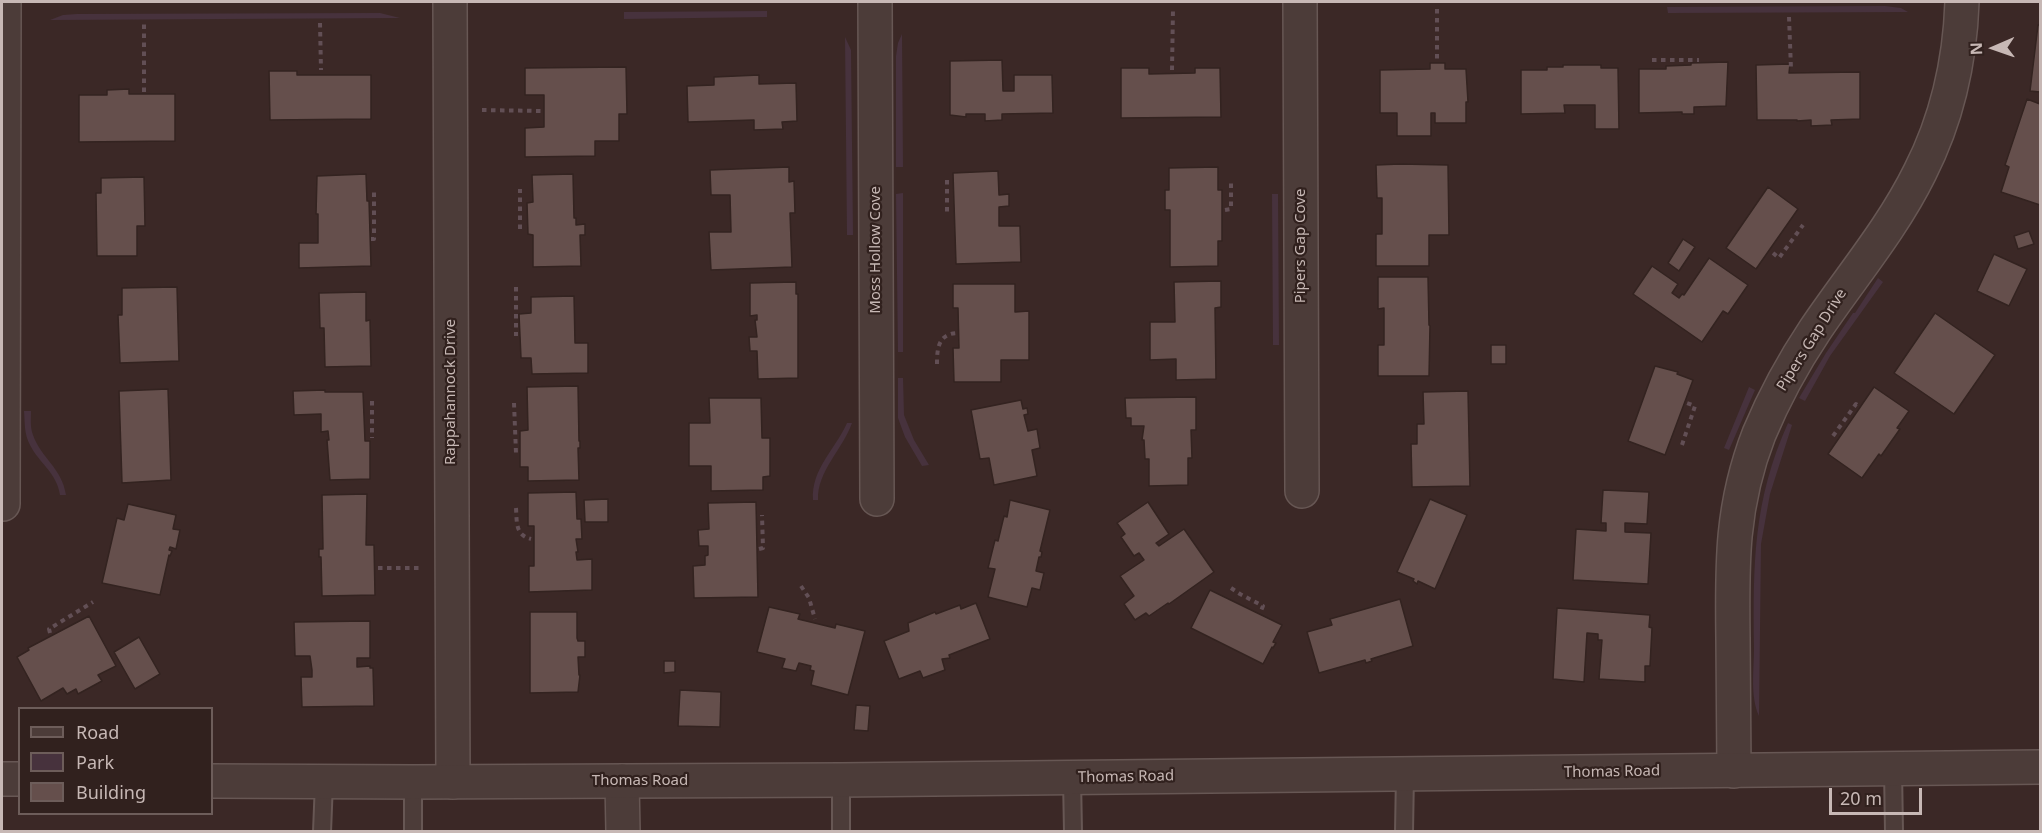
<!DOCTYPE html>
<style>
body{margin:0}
#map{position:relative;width:2042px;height:833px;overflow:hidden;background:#3b2826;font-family:"Noto Sans",sans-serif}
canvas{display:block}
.frame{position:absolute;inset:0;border:3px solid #c7b8b5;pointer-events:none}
.legend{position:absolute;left:18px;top:707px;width:195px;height:108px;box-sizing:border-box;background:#31211e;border:2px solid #6d5d5a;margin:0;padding:8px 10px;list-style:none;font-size:18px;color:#c7b8b5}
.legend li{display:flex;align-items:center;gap:12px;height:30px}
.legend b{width:30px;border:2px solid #6d5d5a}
.north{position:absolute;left:1964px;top:18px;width:60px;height:60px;-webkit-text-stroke:4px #31211e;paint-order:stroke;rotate:268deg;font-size:16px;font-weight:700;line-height:24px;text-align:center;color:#c7b8b5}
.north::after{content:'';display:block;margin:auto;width:21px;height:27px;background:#c7b8b5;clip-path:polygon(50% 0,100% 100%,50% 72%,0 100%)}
.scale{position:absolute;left:1829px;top:788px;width:93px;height:27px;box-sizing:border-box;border:3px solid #c7b8b5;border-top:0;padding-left:8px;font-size:18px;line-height:21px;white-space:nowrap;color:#c7b8b5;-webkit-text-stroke:4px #31211e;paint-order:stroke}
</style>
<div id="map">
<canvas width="2042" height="833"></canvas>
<div class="frame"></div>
<ul class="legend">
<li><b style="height:8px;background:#4c3c39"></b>Road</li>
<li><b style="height:16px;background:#47323d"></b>Park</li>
<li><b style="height:16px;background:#654f4c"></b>Building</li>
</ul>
<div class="north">N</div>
<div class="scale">20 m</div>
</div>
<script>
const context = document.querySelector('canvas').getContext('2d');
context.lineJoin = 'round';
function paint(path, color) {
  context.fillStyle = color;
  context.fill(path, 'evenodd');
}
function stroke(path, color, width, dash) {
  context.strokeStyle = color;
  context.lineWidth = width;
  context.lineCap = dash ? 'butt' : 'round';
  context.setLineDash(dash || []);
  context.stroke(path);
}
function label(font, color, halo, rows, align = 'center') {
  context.font = font + ' "Noto Sans",sans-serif';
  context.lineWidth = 4.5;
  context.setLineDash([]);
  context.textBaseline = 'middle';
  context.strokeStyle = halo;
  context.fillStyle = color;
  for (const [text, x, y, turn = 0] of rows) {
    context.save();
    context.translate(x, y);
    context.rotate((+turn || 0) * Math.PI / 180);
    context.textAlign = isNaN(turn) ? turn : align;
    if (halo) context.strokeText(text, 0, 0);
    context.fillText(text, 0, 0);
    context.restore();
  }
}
const green = new Path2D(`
 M1885,6L1901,8L1908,12L1668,13L1667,7Z
 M767,11V17L624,19V12Z
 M380,13L400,18L50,20L63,15L77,14Z
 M902,34L903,167H896V56L898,43Z
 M845,37L851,50L853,235H847Z
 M903,193V352H898L896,194Z
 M1272,194H1278L1279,345H1273Z
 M1878,278L1883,282L1830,356L1805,401L1799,398L1826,353L1853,313H1855Z
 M898,378H903L904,415L914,440L929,465L922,466L905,437L898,418Z
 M1749,387L1755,390L1729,450L1724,448Z
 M24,411H31C31,419 30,427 33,435C41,458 62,468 66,495H60C57,473 39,463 30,445C24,434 25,423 24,411Z
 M847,423H852C843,449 817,471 818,500H813C811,469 835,450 847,423Z
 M1788,423L1792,425L1770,494L1761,544L1759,716C1750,696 1754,670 1754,648C1753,564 1753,501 1788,423Z`);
const building = new Path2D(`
 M2040,19V92L2030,91L2038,25H2040Z
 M1002,60L1003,91H1014V75H1052L1053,113L1002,114V120L985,121V114H966V117L950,115V61Z
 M1728,62L1726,106L1694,107V114H1682V112L1639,113V69H1666V66L1691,65V63Z
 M1430,63H1445V69H1466L1468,102H1466V123H1435V113H1431V136H1397V113H1380V70L1430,69Z
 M1790,64L1789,73L1860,72V119L1831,120L1832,125L1811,126V120L1797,121V120H1757L1756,65Z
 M1563,65H1601V68H1618L1619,129H1595V105H1564L1565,113L1521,114V70H1547V67H1563Z
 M626,67L627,114H619V141H595V156L525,157V128L544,127V95H525V68Z
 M1121,68H1149V74L1195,73V68H1220L1221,117L1121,118Z
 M269,71H297V75H371V119L270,120Z
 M759,75V84L796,83L797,121L782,122L783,129L754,130V120L688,122L687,86L714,85V77Z
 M129,89V94H175V141L79,142V95H107V90Z
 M2027,99L2040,104V205L2001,192L2009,167L2005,165Z
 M1400,164L1448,165L1449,235H1429V266H1376V234H1382V198H1377L1376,165Z
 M789,167V182L794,181L795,213H790L792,267L711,270L709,232H731L730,195H711L710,170Z
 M1218,167V190H1222V241H1218V266L1170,267V210H1165V190H1169V168Z
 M998,171L999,195L1009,194V206L999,207V226H1020L1021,262L956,264L953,173Z
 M366,174L367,201H369L371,266L299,268V243H318V214H316L317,176Z
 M573,174L574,218H576V225L585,224V235H580L581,266L533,267V235L528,234L527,203L533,202L532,175Z
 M144,177L145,226H137V256H97L96,193H101V178Z
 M1768,187L1798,209L1756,269L1726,248Z
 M2029,231L2034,244L2018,249L2014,236Z
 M1683,239L1695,247L1679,271L1668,263Z
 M1994,254L2027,269L2009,306L1977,291Z
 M1709,258L1748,285L1728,314L1723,311L1702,342L1633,294L1652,266L1678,284L1672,293L1679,298L1682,294L1684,295Z
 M1378,277H1428L1429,325L1430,326L1429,376H1378V345H1384V308L1378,309Z
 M1221,281V307L1215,308L1216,379L1176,380V359L1150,360V322H1175L1174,282Z
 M796,282V294H798V378L758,379L757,351H750L749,337H757L755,320H757V315L750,316V283Z
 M953,284H1015V312L1029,311V360H1001V382H954L953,348H959L958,308H953Z
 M177,287L179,361L120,363L118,315H122V288Z
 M366,292V321L370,320L371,366L325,367L324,328H320L319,293Z
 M574,296L575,343H588V373L532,374L531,358H521L519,314L531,313V297Z
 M1935,313L1995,355L1954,414L1894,373Z
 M1491,345H1506V364H1491Z
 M1655,366L1678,372L1677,374L1693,380L1665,455L1628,441Z
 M578,386L579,441H580V448H578L579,480L528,481V467H520V431L528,430L527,387Z
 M1874,387L1909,411L1897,428L1900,429L1881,456L1879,454L1862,478L1828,454Z
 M168,389L171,480L122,483L119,391Z
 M325,390V392H363L365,441H370V479L330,480L327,440H329L328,431L321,432V414L294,415L293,391Z
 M1468,391L1470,486L1412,487L1411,444H1417V424H1424L1423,392Z
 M1196,397V430H1191L1192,458H1188V485L1149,486V459H1145L1144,440H1142L1144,426H1131V418H1126L1125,398Z
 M709,398H761L762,438H770V476L763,477V490L711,491V466H689V423H710Z
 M1021,400L1023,409L1027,408L1028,414L1024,415L1028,431L1037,429L1040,448L1032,450L1037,476L994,485L989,458L980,459L971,410Z
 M1603,490L1649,492L1647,524L1625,523V532L1651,533L1648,584L1573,580L1576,529L1606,531V523H1601Z
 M576,492L577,519H581L582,539H576L578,552H576L577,560L592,559V590L529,592V566H534V526H528V493Z
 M367,494L366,545H374L375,595L322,596L321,557H319V549H323L322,495Z
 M608,499V522H585L584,500Z
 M1430,499L1467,515L1435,589L1418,581L1417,584L1413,581L1414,579L1397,572Z
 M1010,500L1050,510L1040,551L1042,552L1041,557H1039L1036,571L1044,573L1040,590L1032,588L1027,607L988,597L995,569L988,568L995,540L998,541L1004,516L1007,517Z
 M756,502L758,597L694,598L693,566L705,565V556L708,555V546H699L698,530L709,529L708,503Z
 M1148,502L1169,534L1156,543L1159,546L1184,529L1214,572L1169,604L1168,603L1149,616L1146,613L1135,620L1124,604L1134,596L1120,576L1144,560L1139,553L1134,556L1121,537L1125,534L1117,523Z
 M128,504L176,515L173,529L180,530L176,549L170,547L169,550L172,551L170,556L169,555L160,595L102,583L117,518L124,520Z
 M1210,590L1282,625L1273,642L1276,643L1273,648L1272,647L1263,664L1191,628Z
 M1400,599L1413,646L1371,659L1372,661L1366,663L1365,660L1319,673L1307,632L1332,625L1330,619Z
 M976,603L990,639L949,655L950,658L942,659L945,670L923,678L920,671L899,679L884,641L909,631L908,623L935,612L936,614L960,605L961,609Z
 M769,607L800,614L798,619L835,628L836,624L865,631L848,695L811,685L814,671L810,670L811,666L799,663L796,671L782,668L785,659L757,652Z
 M1557,608L1650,615L1649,627L1652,628L1650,666H1645V682L1599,679L1602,640H1598V634L1587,633L1584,682L1553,679Z
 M530,612H577V638L578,641H585V657H578L579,675H580L578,692L530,693Z
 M89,616L116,666L98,675L102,681L78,694L76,689L67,694L63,688L41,701L17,657L29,650L28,648Z
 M370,621V658H357V667L370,666V668H373L374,706L302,707L301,677H312V670L310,656H295L294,622Z
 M139,637L160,674L135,689L114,652Z
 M664,661H675V672L664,673Z
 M680,690L721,692L720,727L678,726Z
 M856,705L870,706L868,731L854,730Z`);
const path = new Path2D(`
 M1437,9V62
 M1789,17L1791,69
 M320,23L321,70
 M1652,60H1699
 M1172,70L1173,9
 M144,92V23
 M482,110L541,111
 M947,180V212
 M1225,210L1231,209V179
 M520,229V189
 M371,239H374V190
 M1773,253L1779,258L1803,225
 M516,287V336
 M937,364C937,349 938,334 957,333
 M372,401V438
 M514,403L516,453
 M1833,436L1856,404L1859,407
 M1682,445L1695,406L1687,403
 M516,508C517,522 515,535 531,539
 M759,549L763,548L762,515
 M378,568H420
 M801,586L809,598L815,619
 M1231,588L1240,594L1263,606L1260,613
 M50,633L49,629L93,602`);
const service = new Path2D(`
 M1893,769L1894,832
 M1072,778L1073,832
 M841,780V832
 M322,832L324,782
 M413,832V782
 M1404,832L1405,774`);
const minor = new Path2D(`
 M450,2L453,782
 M875,2L877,499
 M1300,2L1302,491
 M3,504L4,2
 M1734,771C1734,727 1733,683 1733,639C1732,564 1731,506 1759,434C1774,398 1793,363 1815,330C1850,278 1892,229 1920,172C1947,119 1960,60 1962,2
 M622,781L623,832`);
const tertiary = new Path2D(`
 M2,779H20
 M212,781L413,782L841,780L2040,767`);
const streetNames = [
 ["Pipers Gap Cove",1301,246,-90],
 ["Moss Hollow Cove",876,250,-90],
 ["Pipers Gap Drive",1812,340,-58],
 ["Rappahannock Drive",451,392,-90],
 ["Thomas Road",1612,772,-1],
 ["Thomas Road",1126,777,-1],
 ["Thomas Road",640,781]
];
paint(green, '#47323d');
paint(building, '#654f4c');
stroke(building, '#332320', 1.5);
stroke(service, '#675754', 20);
stroke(minor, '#675754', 36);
stroke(tertiary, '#675754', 36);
stroke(path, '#624f55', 4, [4.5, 4.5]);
stroke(service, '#4c3c39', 16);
stroke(minor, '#4c3c39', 33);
stroke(tertiary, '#4c3c39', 33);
label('15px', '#c7b8b5', '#31211e', streetNames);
</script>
